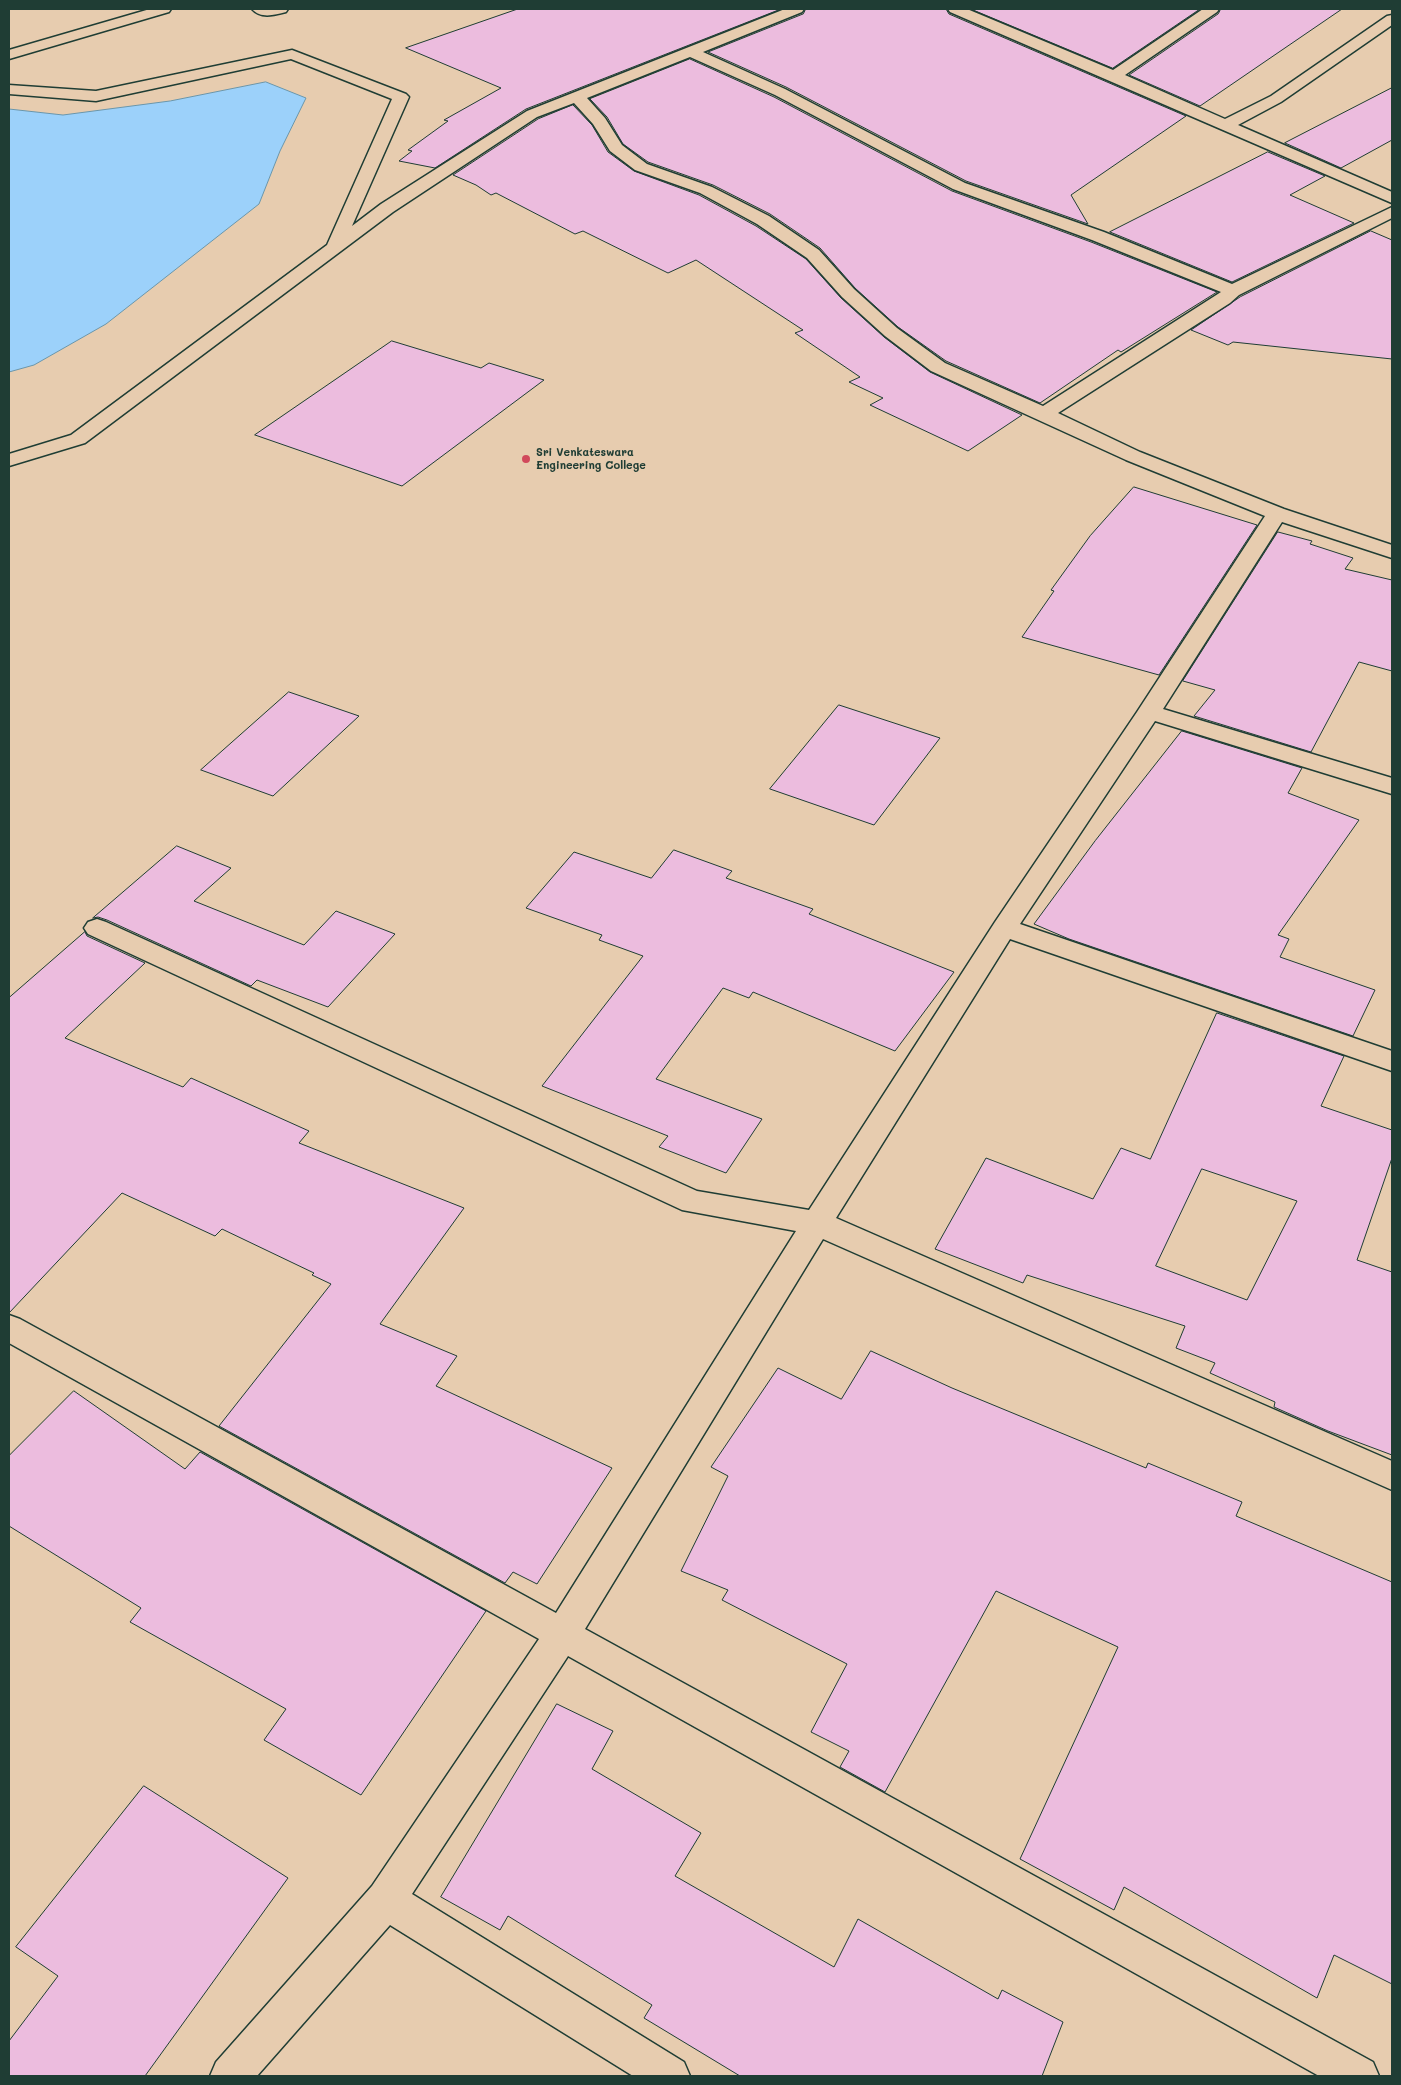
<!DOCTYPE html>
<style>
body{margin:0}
#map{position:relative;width:1401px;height:2085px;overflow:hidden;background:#e7ccaf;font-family:Mali,sans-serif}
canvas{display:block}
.frame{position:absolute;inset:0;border:10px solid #1f3d34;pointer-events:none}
</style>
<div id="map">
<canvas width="1401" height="2085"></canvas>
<div class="frame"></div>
</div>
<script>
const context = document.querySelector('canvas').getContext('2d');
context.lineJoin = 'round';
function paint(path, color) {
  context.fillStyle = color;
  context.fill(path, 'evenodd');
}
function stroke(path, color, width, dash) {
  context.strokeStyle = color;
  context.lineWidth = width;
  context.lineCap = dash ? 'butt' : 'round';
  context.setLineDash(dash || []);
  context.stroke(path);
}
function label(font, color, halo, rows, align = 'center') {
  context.font = font + ' Mali,sans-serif';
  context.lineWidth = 4;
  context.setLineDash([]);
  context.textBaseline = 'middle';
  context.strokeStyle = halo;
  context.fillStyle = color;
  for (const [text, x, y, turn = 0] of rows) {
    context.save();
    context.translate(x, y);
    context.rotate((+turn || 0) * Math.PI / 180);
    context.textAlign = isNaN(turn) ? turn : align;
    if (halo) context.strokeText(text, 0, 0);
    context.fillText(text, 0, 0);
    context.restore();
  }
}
const water = new Path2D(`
 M266,82L306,98L280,151L259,204L106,324L34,365L9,372V109L63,115L170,101Z`);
const building = new Path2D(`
 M518,9H781L526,109L435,168L399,161L412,151L408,150L448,121L444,120L501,88L406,48Z
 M806,9H946L949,14L1186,116L1071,195L1088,224L966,181L786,87L708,52L803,14Z
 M971,9H1200L1113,68Z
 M1221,9H1342L1200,106L1129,75L1218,14Z
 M690,59L774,97L952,191L1091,242L1217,292L1121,352L1118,350L1040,403L946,361L898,327L855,288L820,248L770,214L713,185L648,162L623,144L607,117L590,99Z
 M1392,88V140L1341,168L1285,143Z
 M573,105L592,125L608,152L634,171L699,195L756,226L806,259L841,298L884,337L930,372L1022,415L968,451L870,405L883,398L849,382L860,377L795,333L803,330L696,260L668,273L583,231L575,234L496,193L491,195L476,185L453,175L538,119Z
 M1268,152L1325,176L1290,195L1354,223L1232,282L1110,232Z
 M1371,231L1392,240V359L1233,342L1228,345L1191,330L1240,297Z
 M392,341L481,368L489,363L544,380L402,486L255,435Z
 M1134,487L1257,525L1159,675L1022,637L1054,591L1051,590L1090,536Z
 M1278,532L1312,541L1310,544L1353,558L1345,569L1392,580V671L1359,662L1311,752L1194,716L1215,690L1183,681Z
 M289,692L359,716L273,796L201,770Z
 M839,705L940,738L874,825L770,789Z
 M1182,731L1302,768L1288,793L1359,820L1278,935L1289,939L1280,957L1375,990L1353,1036L1069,939L1034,924L1095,841Z
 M177,846L231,868L194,901L304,945L336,911L395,934L328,1007L257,980L251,986L107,920L98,917L93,918Z
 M674,850L732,871L726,878L813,909L809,914L954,972L895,1051L753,992L749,998L723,988L656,1079L762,1119L726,1173L659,1147L668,1136L542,1086L643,956L599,940L602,935L526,908L574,852L651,878Z
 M85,932L87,936L145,963L65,1038L183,1087L191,1078L309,1131L299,1143L464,1208L380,1324L457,1356L436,1386L612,1468L537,1584L513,1572L505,1583L219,1426L331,1284L312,1275L314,1273L222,1229L215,1236L122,1193L9,1313V998Z
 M1217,1013L1344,1056L1321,1106L1392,1130V1158L1357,1260L1392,1272V1455L1328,1431L1274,1407L1275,1402L1210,1373L1215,1363L1176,1348L1185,1326L1027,1275L1023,1283L935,1249L986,1158L1093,1199L1121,1148L1150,1159ZM1202,1169L1297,1201L1247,1300L1156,1266Z
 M871,1351L952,1388L1146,1468L1148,1463L1242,1502L1236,1516L1392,1582V1984L1334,1955L1317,1998L1124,1887L1114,1910L1020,1859L1118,1647L996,1591L885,1792L840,1767L849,1751L811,1732L847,1664L722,1600L728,1590L681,1571L728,1476L711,1467L778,1368L841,1399Z
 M74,1391L185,1469L200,1452L486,1611L361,1795L264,1740L286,1709L130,1622L141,1608L9,1526V1456Z
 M557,1704L613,1731L592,1769L701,1833L675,1876L834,1967L858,1919L998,1999L1002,1990L1063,2022L1042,2076H740L644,2018L652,2005L508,1916L500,1930L441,1897Z
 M144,1786L288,1878L145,2076H9V2041L58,1976L16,1947Z`);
const minor = new Path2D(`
 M150,9H171L169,12L9,59V50Z
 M252,9H288L286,12C274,15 261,19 252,9Z
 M785,9H804L802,12L703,52L785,89L965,183L1104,232L1232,284L1392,207V218L1239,295L1230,303L1058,413L1140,452L1284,509L1392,545V558L1282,522L1163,709L1392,778V794L1155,721L1020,924L1392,1051V1071L1010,939L836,1218L1392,1461V1490L823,1239L585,1629L1373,2062L1379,2076H1319L568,1656L412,1894L684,2062L690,2076H633L390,1925L257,2076H210L216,2062L372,1886L539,1639L9,1343V1315L20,1319L556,1613L796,1231L682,1210L88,934L84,928L88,922L97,919L106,922L697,1191L809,1210L995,922L1137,712L1265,516L1126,460L931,371L885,336L842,297L807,258L757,224L700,193L635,170L610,151L593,124L574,103L537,117L393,212L85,443L9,466V454L71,435L327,245L392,99L291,59L96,101L9,94V85L96,91L292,50L406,94L409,97L352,226L381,204L527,111ZM690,57L775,95L953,189L1092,240L1221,292L1043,406L945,363L897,328L854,289L819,250L769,216L712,187L647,164L622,145L605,118L587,98Z
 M948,9H967L1113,70L1203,9H1219L1217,12L1125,75L1225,119L1271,96L1387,16L1392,15V25L1281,102L1238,125L1392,192V203L950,12Z`);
const markers = [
 [526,459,5,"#d1495b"]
];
const farPoinames = [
 ["Sri Venkateswara",536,453],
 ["Engineering College",536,466]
];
paint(water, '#9cd1fa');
stroke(water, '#6a96ab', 1);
paint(building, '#ecbcde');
stroke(building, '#1f3d34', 1);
stroke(minor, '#1f3d34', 3);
paint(minor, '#e7ccaf');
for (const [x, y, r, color] of markers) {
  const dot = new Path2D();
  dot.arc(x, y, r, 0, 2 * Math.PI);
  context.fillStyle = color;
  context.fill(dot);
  stroke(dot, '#e7ccaf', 2);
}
label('bold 11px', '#1f3d34', '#e7ccaf', farPoinames, 'left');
</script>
